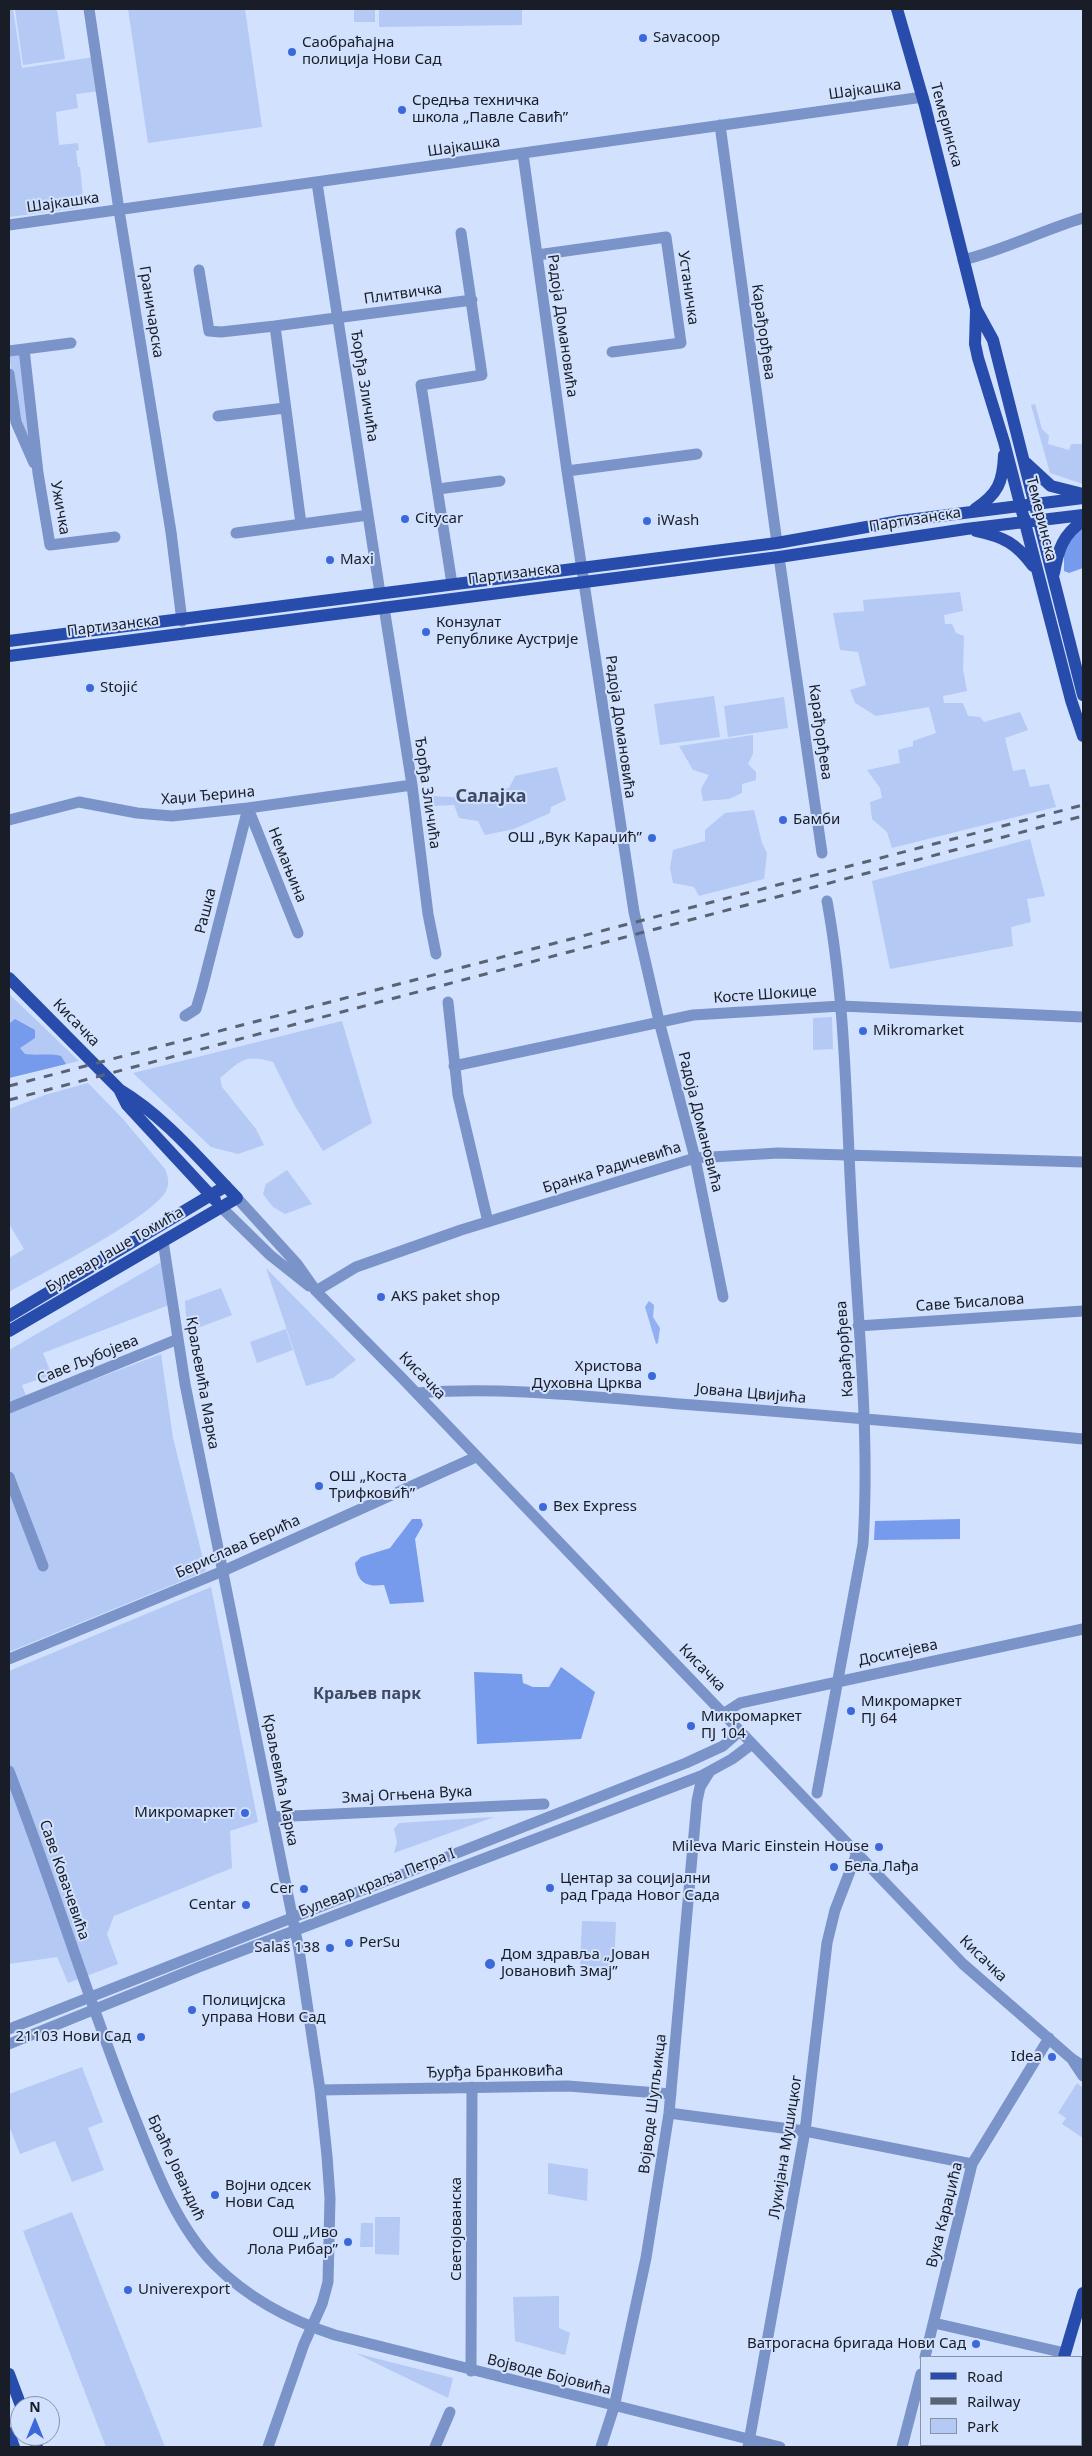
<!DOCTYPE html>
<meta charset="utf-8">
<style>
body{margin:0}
#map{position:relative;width:1092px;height:2456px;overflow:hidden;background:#d2e1fd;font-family:"Noto Sans",sans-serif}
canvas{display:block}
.frame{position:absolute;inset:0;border:10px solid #181d27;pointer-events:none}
.legend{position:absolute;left:920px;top:2356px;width:162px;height:90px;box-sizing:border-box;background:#d2e1fd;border:1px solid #8893a7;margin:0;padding:6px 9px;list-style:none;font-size:15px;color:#181d27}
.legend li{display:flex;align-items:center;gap:10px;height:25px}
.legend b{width:25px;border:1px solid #8893a7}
.north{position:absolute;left:10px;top:2396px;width:50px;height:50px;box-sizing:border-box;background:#d2e1fd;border:1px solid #8893a7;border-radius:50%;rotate:0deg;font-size:14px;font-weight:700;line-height:20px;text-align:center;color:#181d27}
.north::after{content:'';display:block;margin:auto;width:18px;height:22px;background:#3c69da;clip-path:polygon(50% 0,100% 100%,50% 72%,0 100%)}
</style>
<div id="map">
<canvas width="1092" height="2456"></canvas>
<div class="frame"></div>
<ul class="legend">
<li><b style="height:6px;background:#274cac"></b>Road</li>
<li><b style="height:6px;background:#5a6373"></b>Railway</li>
<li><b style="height:14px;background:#b4c9f4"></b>Park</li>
</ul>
<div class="north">N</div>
</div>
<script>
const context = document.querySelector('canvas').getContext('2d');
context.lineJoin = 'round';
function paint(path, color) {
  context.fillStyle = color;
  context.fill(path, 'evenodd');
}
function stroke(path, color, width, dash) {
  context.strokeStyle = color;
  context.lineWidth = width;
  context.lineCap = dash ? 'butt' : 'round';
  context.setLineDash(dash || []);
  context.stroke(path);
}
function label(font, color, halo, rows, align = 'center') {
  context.font = font + ' "Noto Sans",sans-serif';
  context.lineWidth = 4;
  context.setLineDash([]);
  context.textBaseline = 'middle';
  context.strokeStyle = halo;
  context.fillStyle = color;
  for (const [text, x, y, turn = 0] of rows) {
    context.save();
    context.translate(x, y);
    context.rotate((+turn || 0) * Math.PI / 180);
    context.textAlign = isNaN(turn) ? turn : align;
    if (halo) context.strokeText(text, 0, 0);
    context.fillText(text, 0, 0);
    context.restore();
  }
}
const green = new Path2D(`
 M9,9H13L22,68L94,57L100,91L76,94L78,108L56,112L59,145L78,143L79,150L76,151L78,167H80L83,198L77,199L78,208L9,217Z
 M15,9H57L65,59L23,65Z
 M128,9H245L262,127L148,143Z
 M354,9H375V22H354Z
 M379,9H522V25L379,27Z
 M22,352L34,458L19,421L9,354Z
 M1035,404L1042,429L1049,436L1048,444L1069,450L1071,444H1083V484L1050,473L1031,405Z
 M960,592L963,611L944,615L945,624H952L956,633L964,636L963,669L967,691L943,696L944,703H963L968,716L980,717L984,722L1020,712L1028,730L1005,738L1013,771L1025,769L1030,787L1049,784L1056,807L892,848L887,832L872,819L870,802L882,798L880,788L867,770L900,763L898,750L913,746V741L936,733L929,707L876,716L855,703L850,690L866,685L858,652L840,650L833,613L864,611L863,600Z
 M714,696L720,737L660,745L654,704Z
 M784,697L788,728L728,737L724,706Z
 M753,735V754L748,764L756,772V780L742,784V793L729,799L703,801L701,789L709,775L693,770L679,746Z
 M557,767L566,800L551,807L550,813L514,829L485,835L478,821L459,818L454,805L432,806L431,796L473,798L509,788L515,776Z
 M754,810L762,843L767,853L764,879L699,896L694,887L673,883L670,868L673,850L705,841V830L725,813Z
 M1030,839L1045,896L1027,899L1031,922L1011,927L1013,946L890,969L872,881Z
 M9,994L79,1061L9,1078Z
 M832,1017L833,1049L813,1050V1018Z
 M342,1021L372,1123L323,1151L295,1106L273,1062C244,1054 242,1060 220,1078L222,1087L256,1129L264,1145L238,1154L211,1147L133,1073Z
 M88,1083L123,1119L165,1169C168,1176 170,1184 166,1191C153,1217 39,1275 9,1292V1258L24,1249L9,1224V1109L45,1095Z
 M287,1170L312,1204L285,1214L273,1207L263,1194L266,1184Z
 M163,1261L169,1305L43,1353L52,1375L22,1385L26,1396L9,1403V1350Z
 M266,1268L356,1360L333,1378L306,1386Z
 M221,1288L232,1315L187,1332L185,1301Z
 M286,1329L293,1350L257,1363L250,1342Z
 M161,1354L173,1438L206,1571L9,1652V1412Z
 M211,1587L258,1822L230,1831L232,1868L114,1916L107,1934L118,1964L68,1983L57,1957L9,1964V1671Z
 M494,1817L394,1853L397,1842L394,1829L399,1823Z
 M582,1921L616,1922L614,1968L580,1967Z
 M82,2067L103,2122L88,2128L104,2170L72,2182L55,2141L20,2154L9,2126V2094Z
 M1077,2083L1083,2088V2138L1062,2124L1066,2118L1058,2113Z
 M548,2163L588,2169L587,2201L548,2194Z
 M72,2212L165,2447H106L23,2231Z
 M375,2217H400L399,2255L375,2254Z
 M361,2223H373V2247H360Z
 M559,2296V2328L570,2333L565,2355L515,2341L513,2297Z
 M355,2353L453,2378L448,2398Z`);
const forest = new Path2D(`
 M1083,525V568L1069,573L1064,571V547Z
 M15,1019L35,1030V1038L20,1048L25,1054C38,1056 49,1053 61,1056L66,1064L9,1078V1021L10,1023Z
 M412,1519H421L423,1525L415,1539L424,1602L390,1604L384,1585C365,1587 358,1583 355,1563L361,1557L390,1548Z
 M960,1519V1539L874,1540L875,1521Z
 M561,1667L595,1692L581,1739L477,1744L474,1672L522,1674L523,1683L533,1687H549Z`);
const water = new Path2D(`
 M649,1301L654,1305L653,1317L660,1328L658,1343L656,1344L645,1307Z`);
const minor = new Path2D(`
 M89,9L119,210L171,532L182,621
 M720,125L777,543
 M523,154L567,471L634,912L659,1021L695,1158L723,1297
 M317,183L380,593
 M9,225L923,97
 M537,255L666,237L681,343L612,352
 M963,260C1004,250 1043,230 1083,218
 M199,270L209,331L221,332L275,326
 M24,349L38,473L50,545L115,537
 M9,351L71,343
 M9,374L16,422L34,463
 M218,416L285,408
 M567,471L697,454
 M438,489L500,481
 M301,524L275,326L472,300
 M236,533L368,515
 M779,557L822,853
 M452,584L421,385L482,375L461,233
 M384,607L412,785L428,914L436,954
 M248,808L298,933
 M9,820L79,802L137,813L172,816L248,808L412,785
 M448,1002L458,1095L488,1222
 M185,1016L196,1009L202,989L248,808
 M454,1066L693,1015L841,1006L1083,1017
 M237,1198L297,1264L316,1291L400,1376L963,1964L1072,2059L1083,2066
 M221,1207L270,1255L309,1286
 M163,1241L185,1384L299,1950L320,2090L327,2156L330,2198L328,2282L322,2304L304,2344L268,2447
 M316,1291L356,1267L461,1230L695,1158L778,1153L1083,1162
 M858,1326L1083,1311
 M417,1393C504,1386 593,1397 680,1404C815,1414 949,1426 1083,1439
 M9,1408L178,1339
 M9,1477L43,1566
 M9,1659L223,1571L476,1457
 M723,1714L740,1703L1083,1629
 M9,1771C53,1884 88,2000 133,2113C154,2165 175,2224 215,2265C248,2298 292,2321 335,2335L780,2447
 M817,1793L863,1544C870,1434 858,1324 852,1214C846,1110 846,1004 827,901
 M272,1817L544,1804
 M9,2029L686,1763L723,1746L740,1731
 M9,2044L199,1967L701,1776L732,1759L752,1744
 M1073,2061L1083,2076
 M320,2090L568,2086L671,2094
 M669,2113L805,2131L972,2164
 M934,2323L1065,2353
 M925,2357L972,2164L1049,2038
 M471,2371L472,2087
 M435,2447L450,2412
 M601,2447L614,2407L646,2258L669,2113L697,1801L700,1787L710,1771
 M748,2447L805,2131L827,1943L835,1910L857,1853
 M902,2447L921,2374`);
const major = new Path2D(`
 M897,9L925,106L976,309L993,340L1083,695
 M976,311L975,344L978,358L1004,442L1071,700L1083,736
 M1026,463L1051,486L1083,494
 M975,509C998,494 1003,482 1004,455
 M976,531C1004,537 1016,543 1033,566
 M1054,573C1058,550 1063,534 1083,521
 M9,641L777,543L900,521L1083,498
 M9,656L779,557L966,529L1083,515
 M9,978L120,1090C164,1116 201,1161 237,1198L9,1331
 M120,1091L127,1105L215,1200
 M9,1316L226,1186
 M1064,2357L1083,2293
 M9,2374L21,2406
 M9,2433L14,2447
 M33,2436L37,2447
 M1039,2447L1040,2445`);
const rail = new Path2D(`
 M9,1086L1083,805
 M9,1100L1083,816`);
const markers = [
 [643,38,5,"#3c69da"],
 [292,52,5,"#3c69da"],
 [402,110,5,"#3c69da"],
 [405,519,5,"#3c69da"],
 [647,521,5,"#3c69da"],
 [330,560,5,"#3c69da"],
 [426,632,5,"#3c69da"],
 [90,688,5,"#3c69da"],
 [783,820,5,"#3c69da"],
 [652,838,5,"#3c69da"],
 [863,1031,5,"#3c69da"],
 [381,1297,5,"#3c69da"],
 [652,1376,5,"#3c69da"],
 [319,1486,5,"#3c69da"],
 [543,1507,5,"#3c69da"],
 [851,1711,5,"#3c69da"],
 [691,1726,5,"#3c69da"],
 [245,1813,5,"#3c69da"],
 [879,1847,5,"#3c69da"],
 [834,1867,5,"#3c69da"],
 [550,1888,5,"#3c69da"],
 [304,1889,5,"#3c69da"],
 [246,1905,5,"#3c69da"],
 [349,1943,5,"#3c69da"],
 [330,1948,5,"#3c69da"],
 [490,1964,6,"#3c69da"],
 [192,2010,5,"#3c69da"],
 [141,2037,5,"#3c69da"],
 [1052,2057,5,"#3c69da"],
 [215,2195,5,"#3c69da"],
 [348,2242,5,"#3c69da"],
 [128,2290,5,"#3c69da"],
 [976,2344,5,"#3c69da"]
];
const poiNames = [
 ["Savacoop",653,38],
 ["Саобраћајна",302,43],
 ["полиција Нови Сад",302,60],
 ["Средња техничка",412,101],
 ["школа „Павле Савић”",412,118],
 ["Citycar",415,519],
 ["iWash",657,521],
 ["Maxi",340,560],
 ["Конзулат",436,623],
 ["Републике Аустрије",436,640],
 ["Stojić",100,688],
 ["Бамби",793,820],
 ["ОШ „Вук Караџић”",642,838,"right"],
 ["Mikromarket",873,1031],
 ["AKS paket shop",391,1297],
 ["Христова",642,1367,"right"],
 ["Духовна Црква",642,1384,"right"],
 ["ОШ „Коста",329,1477],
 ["Трифковић”",329,1494],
 ["Bex Express",553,1507],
 ["Микромаркет",861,1702],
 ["ПЈ 64",861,1719],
 ["Микромаркет",701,1717],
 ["ПЈ 104",701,1734],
 ["Микромаркет",235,1813,"right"],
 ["Mileva Maric Einstein House",869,1847,"right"],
 ["Бела Лађа",844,1867],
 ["Центар за социјални",560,1879],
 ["рад Града Новог Сада",560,1896],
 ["Cer",294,1889,"right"],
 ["Centar",236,1905,"right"],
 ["PerSu",359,1943],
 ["Salaš 138",320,1948,"right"],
 ["Дом здравља „Јован",501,1955],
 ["Јовановић Змај”",501,1972],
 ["Полицијска",202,2001],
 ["управа Нови Сад",202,2018],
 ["21103 Нови Сад",131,2037,"right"],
 ["Idea",1042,2057,"right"],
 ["Војни одсек",225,2186],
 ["Нови Сад",225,2203],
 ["ОШ „Иво",338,2233,"right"],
 ["Лола Рибар”",338,2250,"right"],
 ["Univerexport",138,2290],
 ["Ватрогасна бригада Нови Сад",966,2344,"right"]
];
const streetNames = [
 ["Шајкашка",865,90,-8],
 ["Темеринска",946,125,75],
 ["Шајкашка",464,147,-8],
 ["Шајкашка",63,203,-8],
 ["Устаничка",688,288,82],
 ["Плитвичка",403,294,-8],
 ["Граничарска",151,312,81],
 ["Радоја Домановића",562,326,82],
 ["Карађорђева",763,332,82],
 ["Ђорђа Зличића",364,386,81],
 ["Ужичка",60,508,80],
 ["Темеринска",1041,519,76],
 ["Партизанска",915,520,-9],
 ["Партизанска",514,574,-7],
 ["Партизанска",113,626,-7],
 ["Радоја Домановића",620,727,82],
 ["Карађорђева",820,732,82],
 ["Ђорђа Зличића",427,793,82],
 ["Хаџи Ђерина",208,796,-5],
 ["Немањина",287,865,68],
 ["Рашка",206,911,-76],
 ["Косте Шокице",765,995,-4],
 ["Кисачка",76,1023,46],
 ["Радоја Домановића",700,1122,76],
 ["Бранка Радичевића",612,1168,-17],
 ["Булевар Јаше Томића",115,1250,-30],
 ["Саве Ђисалова",970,1303,-4],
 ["Карађорђева",845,1349,-94],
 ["Саве Љубојева",88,1360,-22],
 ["Кисачка",422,1376,46],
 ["Краљевића Марка",202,1383,80],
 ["Јована Цвијића",751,1394,5],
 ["Берислава Берића",238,1547,-24],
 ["Доситејева",898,1653,-12],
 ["Кисачка",702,1668,46],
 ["Краљевића Марка",280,1780,79],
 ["Змај Огњена Вука",407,1795,-3],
 ["Саве Ковачевића",64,1880,71],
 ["Булевар краља Петра I",377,1883,-21],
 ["Кисачка",983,1959,44],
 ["Ђурђа Бранковића",495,2072,-1],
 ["Војводе Шупљикца",653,2104,-83],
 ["Лукијана Мушицког",786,2147,-81],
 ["Браће Јовандић",176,2168,65],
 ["Вука Караџића",945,2215,-76],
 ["Светојованска",457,2229,-90],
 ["Војводе Бојовића",549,2375,14]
];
const neighbourhoodNames = [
 ["Краљев парк",367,1694]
];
const quarterNames = [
 ["Салајка",491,797]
];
paint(green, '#b4c9f4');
paint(forest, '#769bed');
paint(water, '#91b0f2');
stroke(minor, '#7a93c8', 11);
stroke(major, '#274cac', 12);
stroke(rail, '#5a6373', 3, [9, 9]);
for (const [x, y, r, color] of markers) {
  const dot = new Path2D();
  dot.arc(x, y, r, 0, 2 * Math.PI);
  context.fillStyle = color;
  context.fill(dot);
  stroke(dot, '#d2e1fd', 2);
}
label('15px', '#181d27', '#d2e1fd', poiNames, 'left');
label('15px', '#181d27', '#d2e1fd', streetNames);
label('bold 16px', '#3f4a62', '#d2e1fd', neighbourhoodNames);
label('bold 18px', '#3f4a62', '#d2e1fd', quarterNames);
</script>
